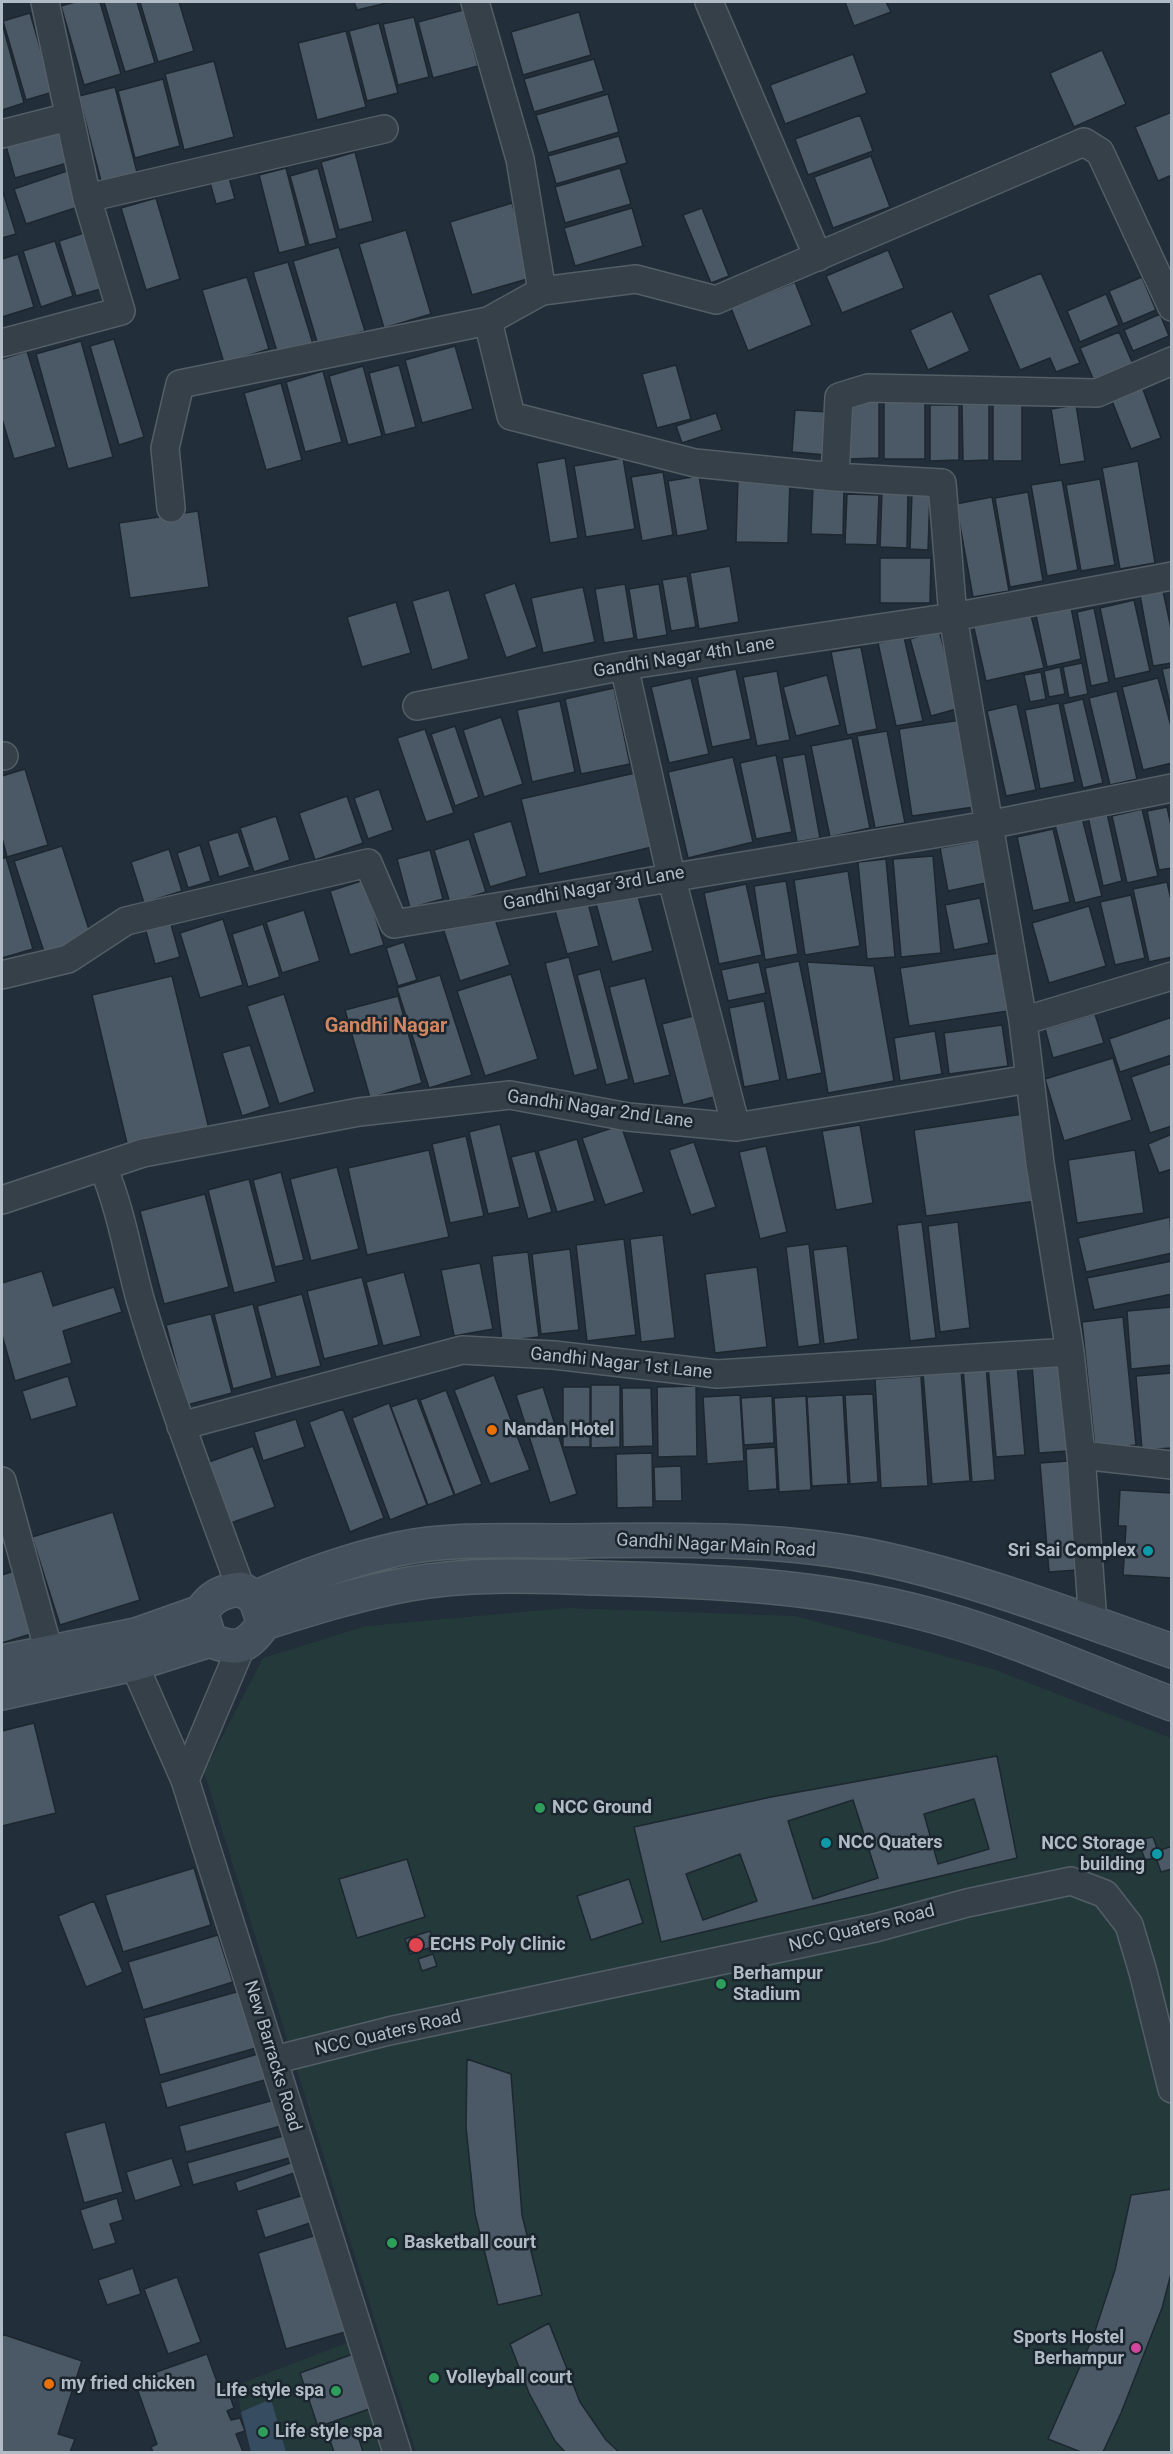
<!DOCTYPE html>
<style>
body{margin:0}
#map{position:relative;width:1173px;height:2454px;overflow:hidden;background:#222e39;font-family:Roboto,sans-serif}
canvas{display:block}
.frame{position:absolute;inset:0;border:3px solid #b0bbc6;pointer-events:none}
</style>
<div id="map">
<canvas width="1173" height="2454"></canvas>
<div class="frame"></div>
</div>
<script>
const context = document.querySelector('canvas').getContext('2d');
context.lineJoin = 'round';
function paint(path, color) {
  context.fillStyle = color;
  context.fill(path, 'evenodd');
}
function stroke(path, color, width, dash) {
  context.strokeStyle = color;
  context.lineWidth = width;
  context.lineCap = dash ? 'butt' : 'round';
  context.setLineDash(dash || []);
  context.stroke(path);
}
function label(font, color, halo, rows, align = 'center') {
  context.font = font + ' Roboto,sans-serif';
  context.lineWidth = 5;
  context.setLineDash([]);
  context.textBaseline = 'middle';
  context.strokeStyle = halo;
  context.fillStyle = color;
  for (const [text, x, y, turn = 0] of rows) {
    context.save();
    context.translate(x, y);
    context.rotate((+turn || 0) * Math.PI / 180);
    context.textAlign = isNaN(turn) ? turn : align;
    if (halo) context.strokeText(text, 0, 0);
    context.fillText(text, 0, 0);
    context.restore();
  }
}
const green = new Path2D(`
 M567,1608L795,1616L993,1669L1171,1738V2452H416L204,1772L263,1658L366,1626Z
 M357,2339L390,2449L377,2452H257L241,2412L237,2385Z`);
const water = new Path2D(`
 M271,2399L286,2452H251L241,2412Z`);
const building = new Path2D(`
 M75,2H100L121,74L84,85L61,6Z
 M104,2H137L155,63L125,72Z
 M140,2H179L194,51L158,62Z
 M354,2H391L357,10Z
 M845,2H886L891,12L854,26Z
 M463,10L478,66L433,78L418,22Z
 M579,12L591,55L523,75L511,32Z
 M30,13L53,92L26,100L3,21Z
 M414,17L429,77L398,85L383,24Z
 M2,23L24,103L2,110Z
 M379,23L398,93L367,101L349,31Z
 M346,31L366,107L317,120L298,43Z
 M1102,50L1126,104L1074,127L1050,73Z
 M853,54L867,93L785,124L770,85Z
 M594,59L604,91L534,112L524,79Z
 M214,61L234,137L184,150L165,74Z
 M163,79L180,146L135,158L118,91Z
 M115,87L138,176L102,185L79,96Z
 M608,94L619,132L548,153L536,115Z
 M1172,112V175L1158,181L1135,127Z
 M860,115L873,151L808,175L795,139Z
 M61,124L71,162L15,178L4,139Z
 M619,136L627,163L556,184L548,156Z
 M355,152L373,221L339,230L321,162Z
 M871,156L890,207L833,228L814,177Z
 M286,168L306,246L279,253L259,175Z
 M318,168L337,238L309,245L290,176Z
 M620,168L631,204L565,223L555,187Z
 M67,171L78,207L26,224L14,189Z
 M228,174L235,199L216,204L209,179Z
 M2,189L16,234L2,238Z
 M156,198L180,279L146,290L121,208Z
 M512,203L534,277L472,295L450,222Z
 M632,208L643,246L575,266L564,228Z
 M702,208L729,276L711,283L683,215Z
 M406,230L431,314L384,328L359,244Z
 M87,232L104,288L76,296L59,241Z
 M55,241L73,296L41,307L23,251Z
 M339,247L365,331L318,345L293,261Z
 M888,250L904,288L842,313L826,276Z
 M18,254L34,307L2,317V259Z
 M288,262L313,344L278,355L253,272Z
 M1041,273L1080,363L1056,372L1050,358L1020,370L988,295Z
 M247,277L269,349L224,363L202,290Z
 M1142,277L1156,310L1123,324L1109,291Z
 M795,282L812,325L748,351L731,308Z
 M1106,294L1119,325L1080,342L1067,311Z
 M952,311L970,351L928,370L910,330Z
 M1160,314L1169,336L1133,351L1124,330Z
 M1119,332L1133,364L1094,381L1080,348Z
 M114,339L144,437L119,445L90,346Z
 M81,341L113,457L68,469L36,354Z
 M455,346L473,409L422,423L405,360Z
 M27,351L56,447L14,459L2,419V359Z
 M399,365L416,427L385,435L369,373Z
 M676,365L691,419L657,428L642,374Z
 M363,366L382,436L348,445L329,376Z
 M323,371L342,442L305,452L286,382Z
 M281,383L302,460L266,470L244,393Z
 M1141,384L1161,438L1131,449L1110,396Z
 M847,398H879V458L848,459Z
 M925,401V459H884V402Z
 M962,404H989V460L963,461Z
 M993,404H1022V461H993Z
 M930,405H959V460L930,461Z
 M1076,405L1085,461L1060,465L1051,409Z
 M795,410L829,412L826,455L792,452Z
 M716,413L722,430L682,443L676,426Z
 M565,458L578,538L550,543L537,463Z
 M623,458L635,529L586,537L574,466Z
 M1138,461L1155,563L1120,569L1102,468Z
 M663,472L673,535L642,541L631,477Z
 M699,476L708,530L677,536L668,481Z
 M738,478L790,480L788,543L736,542Z
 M1100,479L1115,565L1081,571L1066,485Z
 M1062,480L1078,570L1047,576L1031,485Z
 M813,487L844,488L843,535L811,534Z
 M882,492L908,493L907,548L880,547Z
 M912,492L930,493L928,550L910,549Z
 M1028,492L1043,581L1010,587L995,498Z
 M847,494L879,495L877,545L845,544Z
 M992,497L1009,591L973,597L956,504Z
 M198,511L209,587L130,598L119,523Z
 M880,558H931L930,603H880Z
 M730,566L739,622L699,629L690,573Z
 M687,576L696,627L671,631L662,580Z
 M515,583L537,647L506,658L484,594Z
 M625,584L634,638L604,643L595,589Z
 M659,584L667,635L637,640L629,589Z
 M583,587L595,642L543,653L531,598Z
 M449,590L469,659L432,670L412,601Z
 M1163,591L1172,633V663L1153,666L1140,595Z
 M1134,600L1150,671L1115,679L1100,608Z
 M396,602L411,653L362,667L347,617Z
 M1071,607L1081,659L1047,667L1036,615Z
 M1094,608L1109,682L1091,686L1077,612Z
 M1030,611L1044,668L986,681L973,624Z
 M939,630L960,708L931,716L910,639Z
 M904,637L923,721L896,726L878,643Z
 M861,647L877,729L847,735L831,652Z
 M1082,663L1088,694L1069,698L1063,667Z
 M1060,667L1065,694L1049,697L1044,671Z
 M1172,667V713L1162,669Z
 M736,669L751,739L712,747L697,677Z
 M777,671L790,740L757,746L743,677Z
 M1041,672L1046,699L1030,702L1024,675Z
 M827,675L840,725L796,736L783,687Z
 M691,678L709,754L669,763L651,687Z
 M1158,678L1172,730V763L1143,770L1122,687Z
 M614,688L630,764L581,774L565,699Z
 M1117,691L1137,779L1110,785L1089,698Z
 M1083,699L1103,783L1083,788L1063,704Z
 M560,701L575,772L532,782L517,710Z
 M1059,703L1075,782L1040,789L1025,710Z
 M1017,704L1036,790L1006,796L987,711Z
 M501,717L523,784L484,797L463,730Z
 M961,720L974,807L912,816L899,729Z
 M455,726L479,797L455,806L431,734Z
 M425,729L454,813L426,822L397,738Z
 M887,731L905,823L875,828L857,736Z
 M852,738L870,828L830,837L811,746Z
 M805,754L820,838L797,842L782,758Z
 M776,755L792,832L756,839L740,763Z
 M733,757L753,842L688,858L668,772Z
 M25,769L48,845L7,857L2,838V776Z
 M635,773L652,847L539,874L521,799Z
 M379,789L393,830L368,839L354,798Z
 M347,796L363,843L315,860L299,813Z
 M1167,807L1172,830V868L1159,870L1147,811Z
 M1142,809L1158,876L1127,883L1112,816Z
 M1107,813L1122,881L1103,886L1088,817Z
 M276,816L290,860L254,872L240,828Z
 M1082,818L1102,896L1075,903L1055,825Z
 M511,821L527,876L490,887L473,833Z
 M1053,829L1070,902L1033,911L1017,837Z
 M238,832L250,867L219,877L208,841Z
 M469,839L486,892L450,903L434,850Z
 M978,841L986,883L948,891L940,848Z
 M200,845L211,881L188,888L177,853Z
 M62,846L92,939L45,955L14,861Z
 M169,849L182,891L144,903L131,862Z
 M430,850L443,899L410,908L397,859Z
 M933,856L941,953L901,957L893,859Z
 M6,857L33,949L2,958V859Z
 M886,859L895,957L867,959L858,862Z
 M848,871L860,946L805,955L794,880Z
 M364,880L384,945L350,955L330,891Z
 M786,881L798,954L765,960L754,886Z
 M1167,882L1172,904V957L1149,962L1133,889Z
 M746,884L762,955L719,964L704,893Z
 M636,889L653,951L612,962L595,900Z
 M1131,895L1145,958L1115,965L1100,902Z
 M980,898L989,943L954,950L945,905Z
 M587,899L599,946L567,954L554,907Z
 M1089,906L1106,966L1049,983L1032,923Z
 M304,910L320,961L282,973L266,922Z
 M493,913L510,965L460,981L443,928Z
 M169,917L180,957L155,964L144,924Z
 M223,919L243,985L200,998L180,933Z
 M263,924L280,977L248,987L232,934Z
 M404,942L417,980L398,986L386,948Z
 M999,953L1008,1011L909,1026L900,968Z
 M569,957L598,1069L574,1076L545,963Z
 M799,961L822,1073L787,1080L765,968Z
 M759,962L766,993L728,1001L721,970Z
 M807,962L874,966L894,1081L828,1093Z
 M600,969L629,1079L606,1085L577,975Z
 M511,974L538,1059L485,1076L457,991Z
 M440,975L472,1075L429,1088L397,988Z
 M172,976L209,1129L128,1148L92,995Z
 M645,978L670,1075L634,1084L609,987Z
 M284,994L315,1092L279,1104L247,1006Z
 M398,996L422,1083L370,1098L345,1010Z
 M764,1001L780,1080L744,1087L729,1008Z
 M1095,1014L1104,1043L1053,1058L1045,1029Z
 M693,1016L714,1097L683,1105L662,1024Z
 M1172,1017V1055L1120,1072L1109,1039Z
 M1002,1025L1008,1066L949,1074L944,1033Z
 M935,1031L942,1074L900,1081L894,1038Z
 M250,1045L270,1107L242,1116L222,1053Z
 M1113,1058L1132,1120L1064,1141L1045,1079Z
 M1172,1063V1126L1150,1133L1131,1077Z
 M1023,1114L1036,1201L926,1216L914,1130Z
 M500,1124L520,1207L488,1214L469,1132Z
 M621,1125L644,1192L605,1205L582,1138Z
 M860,1125L873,1203L836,1210L822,1131Z
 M1172,1134V1169L1159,1173L1148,1144Z
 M466,1136L484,1216L450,1223L432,1144Z
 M577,1139L595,1201L557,1212L538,1151Z
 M694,1142L716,1207L691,1215L669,1150Z
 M766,1146L787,1232L760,1239L739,1152Z
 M429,1150L449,1237L367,1255L348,1168Z
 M1135,1150L1144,1213L1077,1223L1068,1160Z
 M535,1151L552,1212L528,1219L511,1157Z
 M337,1167L359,1249L311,1261L290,1179Z
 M281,1172L304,1260L275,1267L253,1180Z
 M249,1179L276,1282L234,1293L208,1190Z
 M205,1194L229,1287L164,1304L140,1211Z
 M1170,1217L1172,1253L1086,1272L1078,1238Z
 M922,1222L936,1338L910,1341L897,1225Z
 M958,1222L970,1328L940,1332L928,1226Z
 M663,1235L675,1338L641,1342L630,1239Z
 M624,1239L636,1335L587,1341L576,1245Z
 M809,1244L820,1344L798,1347L786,1247Z
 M847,1246L858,1339L824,1344L813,1250Z
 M570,1249L579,1330L541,1334L532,1254Z
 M528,1252L539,1337L502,1341L492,1256Z
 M1172,1261V1294L1094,1310L1087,1278Z
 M480,1263L493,1329L454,1336L441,1270Z
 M757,1267L767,1347L715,1353L705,1274Z
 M42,1271L53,1306L114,1287L122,1312L63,1331L72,1363L15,1381L2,1335V1283Z
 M404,1272L421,1336L383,1346L366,1282Z
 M362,1277L379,1345L324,1359L307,1291Z
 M302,1294L321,1366L276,1377L257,1306Z
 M253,1304L272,1378L233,1389L214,1314Z
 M1172,1307V1365L1131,1369L1127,1311Z
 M211,1314L232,1393L187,1405L166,1325Z
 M1123,1317L1136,1445L1095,1449L1082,1322Z
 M1061,1363L1068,1451L1039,1453L1032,1365Z
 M1017,1364L1025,1455L996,1457L988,1366Z
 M986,1365L995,1480L972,1482L963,1367Z
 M961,1370L970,1481L932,1484L923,1373Z
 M1172,1373V1448L1142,1450L1136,1376Z
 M494,1375L530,1470L490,1484L454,1390Z
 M68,1376L77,1406L31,1420L22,1391Z
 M921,1376L928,1486L881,1488L875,1379Z
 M591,1385H620V1447L591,1448Z
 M696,1386L697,1456L658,1457L657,1387Z
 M543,1387L577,1494L550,1503L516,1395Z
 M563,1387H590V1447H563Z
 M622,1388H651L653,1446L623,1447Z
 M446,1390L482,1484L455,1495L420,1400Z
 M873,1394L878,1482L850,1484L845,1395Z
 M740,1395L744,1461L707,1464L703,1397Z
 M843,1395L848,1484L812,1486L807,1397Z
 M772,1396L774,1443L744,1445L741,1398Z
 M806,1396L811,1490L779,1492L774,1398Z
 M417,1398L454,1495L428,1505L391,1407Z
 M389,1403L427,1505L390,1520L352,1418Z
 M343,1409L384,1518L350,1532L309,1422Z
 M296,1419L305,1447L263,1461L254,1432Z
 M253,1446L275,1507L231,1523L209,1462Z
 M775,1447L777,1489L748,1491L746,1449Z
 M652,1453L653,1507L617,1508L616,1454Z
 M1068,1461L1077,1570L1049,1572L1040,1463Z
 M681,1466L682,1501H655L654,1467Z
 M1120,1490L1172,1493V1578L1123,1575L1126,1526H1118Z
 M113,1512L140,1600L60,1625L32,1537Z
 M17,1570L37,1632L2,1643V1575Z
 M34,1723L56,1813L2,1826V1731Z
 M997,1756L1017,1858L661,1942L634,1827L771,1797Z
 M974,1799L989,1849L938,1864L924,1814Z
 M853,1800L878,1878L813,1899L788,1821Z
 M1153,1837L1158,1851L1172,1846V1869L1161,1872L1156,1858L1145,1860L1138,1840Z
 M740,1854L757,1901L703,1920L686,1874Z
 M407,1859L425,1917L357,1938L339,1879Z
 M194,1868L211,1925L123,1952L105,1895Z
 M629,1879L643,1923L591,1940L577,1896Z
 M94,1901L123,1972L86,1987L58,1916Z
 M430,1931L435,1946L410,1954L405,1939Z
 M218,1935L233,1982L143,2010L128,1962Z
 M433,1954L437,1966L422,1971L418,1959Z
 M240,1991L256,2048L160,2075L144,2018Z
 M261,2053L268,2079L167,2108L160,2083Z
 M467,2059L511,2074L522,2215L542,2295L498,2305L475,2214L466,2127Z
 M274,2100L281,2126L186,2152L179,2126Z
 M105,2122L123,2192L84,2203L65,2133Z
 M290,2134L296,2156L193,2185L187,2163Z
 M172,2158L181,2186L135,2201L126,2172Z
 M296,2161L300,2171L238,2192L235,2182Z
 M1172,2189V2270L1162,2308L1121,2413L1103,2452H1081L1048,2439L1093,2337L1115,2270L1131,2195Z
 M304,2195L313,2222L265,2238L256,2210Z
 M117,2198L123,2220L110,2224L116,2243L93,2250L80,2210Z
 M323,2233L352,2330L286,2349L258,2253Z
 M133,2268L141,2294L107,2305L98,2280Z
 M177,2277L201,2342L168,2354L144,2289Z
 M549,2323L580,2402L606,2440L619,2452H565L555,2441L529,2393L510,2344Z
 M2,2334L82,2361L58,2434L75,2439L70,2452H2Z
 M207,2354L220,2390L227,2387L234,2408L227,2411L231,2420L240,2418L245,2431L236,2434L243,2452H153L151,2447L157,2444L134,2380Z
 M353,2354L372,2408L318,2427L300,2373Z
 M355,2426L363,2452H334L328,2435Z`);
const street = new Path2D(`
 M475,2L520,159L542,291
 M709,2L818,257
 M2,134L68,117
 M87,198L384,129
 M488,321L511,416L695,463L835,477L942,483L953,617L1023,1021L1040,1163L1070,1352L1081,1455L1093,1623
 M2,343L121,311L87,198L45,2
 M835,477L839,397L868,388L1097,393L1172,361
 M171,508L165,448L180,384L488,321L542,291L636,279L716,300L1084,142L1100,152L1172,307
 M624,666L671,876L736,1127
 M417,706L624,666L953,617L1172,576
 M2,756H4
 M2,975L68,959L126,921L368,863L394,924L988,825L1172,788
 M1023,1021L1172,976
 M103,1167C121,1210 128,1255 140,1299C169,1397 206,1493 241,1589
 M2,1200L143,1153L359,1112L510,1095L628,1117L736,1127L1029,1079
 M181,1426L462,1350L554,1355L717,1374L1070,1352
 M1081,1455L1172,1465
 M2,1481L49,1652
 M134,1664L185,1780L397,2452
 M185,1780L241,1647
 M274,2060L389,2031L875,1928L967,1903L1071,1881L1105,1894L1129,1925L1143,1972L1172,2089`);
const secondary = new Path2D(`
 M241,1589L255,1598L264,1623C248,1647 237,1652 210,1640L201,1612C212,1596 222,1591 241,1589Z
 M255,1598C301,1577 349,1560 398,1549C452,1538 508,1541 563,1541C670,1540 783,1536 888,1560C985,1582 1078,1618 1172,1651
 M264,1623C312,1608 360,1593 409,1584C470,1573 533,1576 596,1578C709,1581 820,1585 930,1615C1013,1637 1092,1674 1172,1704
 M2,1662L136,1635L201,1612
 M2,1693L134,1664L210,1640`);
const markers = [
 [492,1430,6,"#e8710a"],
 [1148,1551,6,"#0f9aa8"],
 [540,1808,6,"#2e9e5b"],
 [826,1843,6,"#0f9aa8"],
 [1157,1854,6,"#0f9aa8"],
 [416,1945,8,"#e0444e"],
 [721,1984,6,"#2e9e5b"],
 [392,2243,6,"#2e9e5b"],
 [1136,2348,6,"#d1479c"],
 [434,2378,6,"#2e9e5b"],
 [49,2384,6,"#e8710a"],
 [336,2391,6,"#2e9e5b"],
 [263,2432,6,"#2e9e5b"]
];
const streetNames = [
 ["Gandhi Nagar 4th Lane",684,658,-9],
 ["Gandhi Nagar 3rd Lane",594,889,-10],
 ["Gandhi Nagar 2nd Lane",600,1110,8],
 ["Gandhi Nagar 1st Lane",621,1364,6],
 ["Gandhi Nagar Main Road",716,1546,3],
 ["NCC Quaters Road",862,1929,-14],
 ["NCC Quaters Road",388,2034,-13],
 ["New Barracks Road",272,2056,73]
];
const poiNames = [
 ["Nandan Hotel",504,1430],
 ["Sri Sai Complex",1136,1551,"right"],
 ["NCC Ground",552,1808],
 ["NCC Quaters",838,1843],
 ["NCC Storage",1145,1844,"right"],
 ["building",1145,1865,"right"],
 ["ECHS Poly Clinic",430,1945],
 ["Berhampur",733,1974],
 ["Stadium",733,1995],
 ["Basketball court",404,2243],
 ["Sports Hostel",1124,2338,"right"],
 ["Berhampur",1124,2359,"right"],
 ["Volleyball court",446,2378],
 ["my fried chicken",61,2384],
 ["LIfe style spa",324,2391,"right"],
 ["Life style spa",275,2432]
];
const neighbourhoodNames = [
 ["Gandhi Nagar",386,1027]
];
paint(green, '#243a3a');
paint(water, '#364c60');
paint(building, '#4a5965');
stroke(building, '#1d2730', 1.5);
stroke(street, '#535e67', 30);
stroke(secondary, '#535e67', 36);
stroke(street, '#364049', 27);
stroke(secondary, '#44505c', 33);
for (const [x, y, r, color] of markers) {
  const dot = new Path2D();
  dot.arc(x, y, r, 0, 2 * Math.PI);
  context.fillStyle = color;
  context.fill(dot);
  stroke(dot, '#1b252e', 2);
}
label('18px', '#b0bbc6', '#1b252e', streetNames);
label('bold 18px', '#b0bbc6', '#1b252e', poiNames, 'left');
label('bold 20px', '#d18560', '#1b252e', neighbourhoodNames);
</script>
